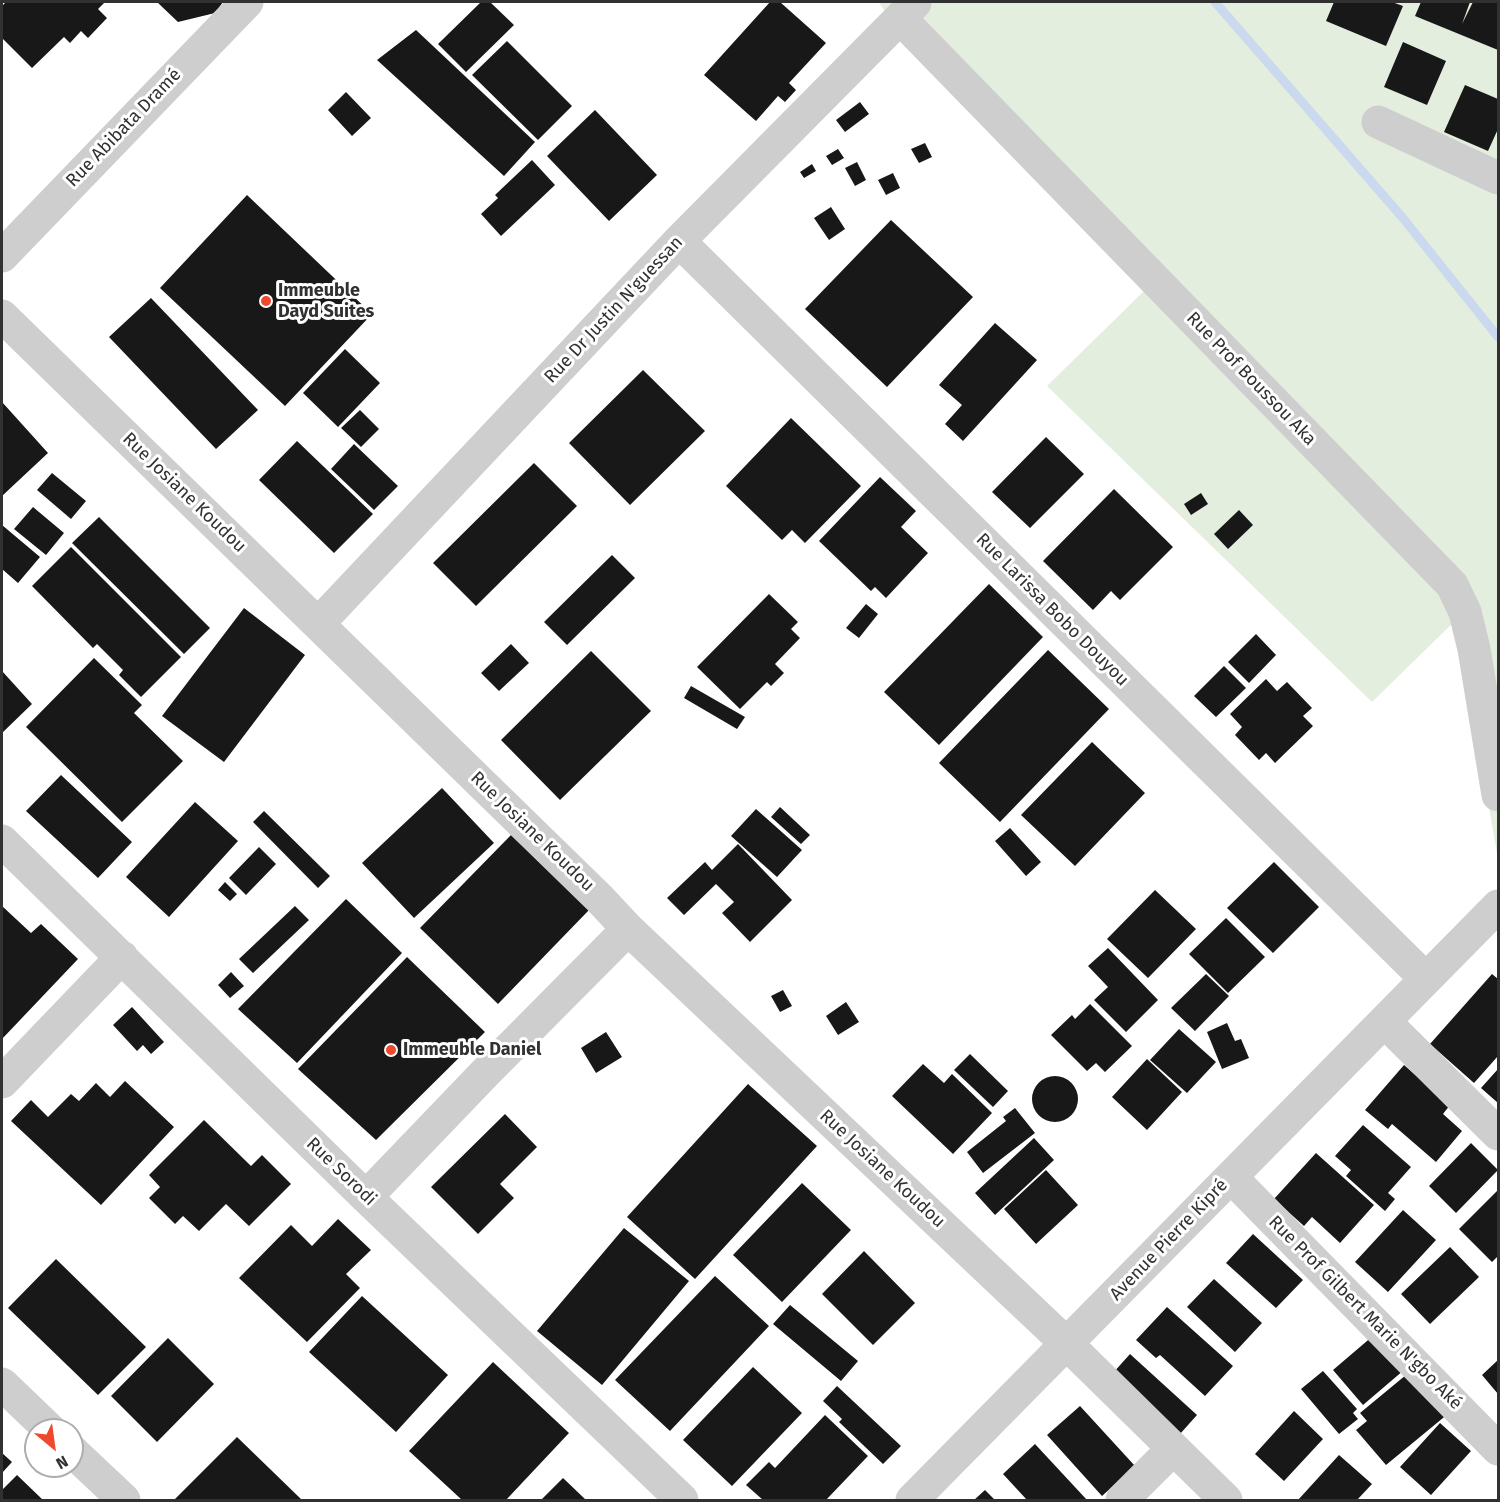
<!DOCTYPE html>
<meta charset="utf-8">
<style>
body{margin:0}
#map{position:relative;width:1500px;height:1502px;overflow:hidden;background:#fff;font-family:"Fira Sans",sans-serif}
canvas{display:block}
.frame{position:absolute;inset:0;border:3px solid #313131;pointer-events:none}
.north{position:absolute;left:24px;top:1418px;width:60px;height:60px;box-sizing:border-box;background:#fff;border:2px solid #adadad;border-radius:50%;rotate:151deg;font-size:16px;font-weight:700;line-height:24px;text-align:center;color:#313131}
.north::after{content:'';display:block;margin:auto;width:21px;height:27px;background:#ee482e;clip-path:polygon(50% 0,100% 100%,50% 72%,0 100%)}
</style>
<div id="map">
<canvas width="1500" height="1502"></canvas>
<div class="frame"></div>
<div class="north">N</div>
</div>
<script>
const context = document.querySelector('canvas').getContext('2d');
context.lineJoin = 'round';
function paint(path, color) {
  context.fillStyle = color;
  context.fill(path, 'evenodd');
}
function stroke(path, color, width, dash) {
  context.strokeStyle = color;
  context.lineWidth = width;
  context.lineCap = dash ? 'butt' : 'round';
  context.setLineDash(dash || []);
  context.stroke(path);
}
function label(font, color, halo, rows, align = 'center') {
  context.font = font + ' "Fira Sans",sans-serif';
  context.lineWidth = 6;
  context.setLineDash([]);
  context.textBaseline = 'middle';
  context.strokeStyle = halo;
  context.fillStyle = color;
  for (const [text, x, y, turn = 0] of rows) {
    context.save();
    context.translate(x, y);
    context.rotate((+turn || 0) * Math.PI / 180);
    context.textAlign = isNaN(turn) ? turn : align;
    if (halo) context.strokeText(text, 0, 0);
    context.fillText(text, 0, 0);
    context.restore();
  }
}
const green = new Path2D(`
 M879,2H1498V859L1456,620L1372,702L1047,386L1148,287L883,9Z`);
const stream = new Path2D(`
 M1215,2L1402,217L1498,337`);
const building = new Path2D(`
 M6,2H105L98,9L107,18L88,38L81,31L70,43L64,37L32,68L2,38V6Z
 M157,2H223L215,13L178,22Z
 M481,2H490L514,25L466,72L438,44Z
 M770,2H780L826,43L789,83L796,90L785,102L778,96L756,121L704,75Z
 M1334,2H1392L1403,6L1386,46L1326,21Z
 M1421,2H1470L1462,24L1473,2H1498V50L1415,16Z
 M416,30L535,142L504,176L377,60Z
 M507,41L572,106L538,140L472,75Z
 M1403,42L1446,61L1427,105L1384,87Z
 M1465,85L1498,99V129L1488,151L1444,132Z
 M346,92L371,118L352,136L328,110Z
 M860,102L869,114L845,132L836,120Z
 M595,110L657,175L609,221L547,156Z
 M925,143L932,157L919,163L911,149Z
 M838,149L844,158L832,165L826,156Z
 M532,160L555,185L501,236L481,214L498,198L495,195Z
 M857,162L866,180L855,186L845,168Z
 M812,164L816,171L804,178L800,172Z
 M893,173L900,188L886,195L878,180Z
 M247,195L372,314L285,406L160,288Z
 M831,207L845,229L829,240L814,218Z
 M891,220L973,297L887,387L805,309Z
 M151,298L258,410L216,449L109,337Z
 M995,323L1037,360L963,441L945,424L962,405L939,385Z
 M345,349L380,383L338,427L303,393Z
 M643,370L705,431L630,505L569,443Z
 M2,402L48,453L2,496Z
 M360,410L379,429L361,447L341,428Z
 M791,418L861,486L805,543L792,530L782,540L726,486Z
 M1046,437L1084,474L1030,528L992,492Z
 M297,441L373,514L334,553L259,480Z
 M354,444L398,486L374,510L331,469Z
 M534,463L577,506L476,606L433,563Z
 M52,473L86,501L71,519L37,490Z
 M880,477L916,511L901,527L928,553L886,598L875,587L871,591L819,541Z
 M1114,489L1173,547L1120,600L1111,591L1093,610L1043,561Z
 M1201,493L1208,504L1191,515L1184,504Z
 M33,507L64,533L46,555L14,529Z
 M1239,510L1253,525L1228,549L1214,534Z
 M99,517L210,628L184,654L72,543Z
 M2,525L40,557L18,583L2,569Z
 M71,547L181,657L141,697L119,675L123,670L97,644L93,648L32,586Z
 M612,555L635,578L567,645L544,622Z
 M989,584L1043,637L939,745L884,692Z
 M769,594L798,622L791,629L800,638L775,664L784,673L771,686L767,682L740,709L697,667Z
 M866,604L878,614L859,638L846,628Z
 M244,608L305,655L224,762L162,716Z
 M1256,634L1276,655L1249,683L1228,662Z
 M511,644L529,663L499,691L481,673Z
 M1048,650L1109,709L1000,822L939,763Z
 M591,651L651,711L560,800L501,740Z
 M94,658L142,705L134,713L183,761L122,822L26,727Z
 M1224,666L1246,688L1216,717L1194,696Z
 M2,671L32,704L2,733Z
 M1266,679L1277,691L1287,682L1312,708L1303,716L1313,726L1275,763L1266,753L1259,760L1235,735L1242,727L1230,714Z
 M691,686L745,717L737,729L684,698Z
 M1092,742L1145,793L1075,866L1021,815Z
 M61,775L132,842L98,878L26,811Z
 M442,788L494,843L414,918L362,863Z
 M195,802L238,841L169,917L126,877Z
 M780,807L810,835L801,844L771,817Z
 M756,809L802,850L777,877L731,836Z
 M264,811L330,876L318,888L253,822Z
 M1010,828L1041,862L1026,876L995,841Z
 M511,835L589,910L498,1004L420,928Z
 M738,844L792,900L750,942L722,913L734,902L716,884L684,915L667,898L705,862L712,870Z
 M259,847L276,864L246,895L229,878Z
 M1274,862L1319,907L1273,953L1227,908Z
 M225,882L237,894L230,901L218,890Z
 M1155,890L1196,929L1148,978L1107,939Z
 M346,899L402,953L297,1063L238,1009Z
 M2,906L31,933L41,924L78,959L2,1039Z
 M295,906L309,920L253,973L239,959Z
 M1226,918L1265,957L1228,993L1189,954Z
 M1108,948L1158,1000L1126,1032L1094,1000L1108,987L1088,966Z
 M407,957L485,1032L376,1140L298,1069Z
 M231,972L244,986L230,998L218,985Z
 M1206,974L1229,996L1195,1031L1171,1008Z
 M1492,974L1498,979V1056L1474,1083L1430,1044Z
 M783,990L792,1006L780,1012L771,996Z
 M846,1002L859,1022L838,1035L826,1016Z
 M1090,1004L1132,1046L1105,1072L1096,1063L1087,1071L1051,1035L1072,1015L1075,1019Z
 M132,1007L164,1042L151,1054L143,1045L137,1051L113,1025Z
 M1227,1023L1235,1041L1241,1039L1249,1058L1222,1069L1207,1032Z
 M1179,1029L1216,1062L1187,1093L1150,1060Z
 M606,1032L622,1057L596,1073L581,1048Z
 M970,1054L1008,1091L993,1107L954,1070Z
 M1147,1059L1182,1092L1147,1130L1112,1097Z
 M923,1064L944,1083L952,1074L992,1113L953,1154L892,1096Z
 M1404,1065L1450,1105L1443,1114L1462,1131L1436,1162L1392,1124L1388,1129L1365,1110Z
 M1498,1069V1103L1481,1088Z
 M1032 1099a23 23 0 1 1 46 0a23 23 0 1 1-46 0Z
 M125,1081L174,1127L101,1205L11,1121L31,1100L48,1117L71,1094L79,1101L96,1083L110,1097Z
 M748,1084L817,1146L695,1279L627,1217Z
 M1015,1108L1035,1133L983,1173L967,1152L1006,1121L1003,1117Z
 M505,1114L537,1147L500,1184L514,1198L478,1234L431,1187Z
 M204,1120L251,1166L262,1155L291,1184L249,1226L226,1204L199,1231L183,1216L175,1224L149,1198L160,1187L149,1175Z
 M1363,1125L1411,1167L1388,1193L1395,1199L1385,1211L1346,1176L1351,1170L1335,1156Z
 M1034,1138L1054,1160L995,1215L975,1193Z
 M1471,1143L1498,1170L1456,1213L1429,1186Z
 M1316,1153L1374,1205L1340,1243L1312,1217L1304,1226L1274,1199Z
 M1046,1170L1078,1205L1036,1244L1004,1209Z
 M802,1183L851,1230L782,1302L733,1255Z
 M1498,1190V1256L1492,1262L1459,1229Z
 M1403,1210L1436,1240L1388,1292L1355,1262Z
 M338,1219L371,1250L346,1274L360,1288L307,1342L239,1278L291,1225L312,1246Z
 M624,1228L689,1281L602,1385L537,1331Z
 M1253,1234L1303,1280L1276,1308L1226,1263Z
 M1450,1247L1479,1277L1430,1324L1401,1294Z
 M864,1251L915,1303L873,1345L822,1294Z
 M56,1259L146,1347L98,1395L8,1308Z
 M715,1276L769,1326L670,1431L615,1380Z
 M1214,1279L1262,1323L1235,1352L1187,1307Z
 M362,1296L448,1375L396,1432L309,1352Z
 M790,1305L858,1361L841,1381L773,1324Z
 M1167,1307L1233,1366L1205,1396L1160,1355L1156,1358L1136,1340Z
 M1374,1335L1404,1370L1363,1405L1333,1370Z
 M168,1338L214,1384L157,1442L111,1396Z
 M1130,1354L1197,1415L1180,1434L1113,1373Z
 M1498,1360V1394L1482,1375Z
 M493,1362L569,1433L506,1500H462L409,1451Z
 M753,1367L802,1413L732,1486L683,1440Z
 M1412,1370L1449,1413L1386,1465L1356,1430L1367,1421L1360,1413Z
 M1323,1371L1357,1409L1353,1413L1358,1419L1339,1434L1301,1389Z
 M837,1386L901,1446L883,1464L839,1422L842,1419L823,1401Z
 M1080,1406L1135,1466L1102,1496L1047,1435Z
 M1294,1411L1323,1439L1284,1481L1255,1454Z
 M825,1415L868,1456L826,1500H763L746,1485L769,1462L775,1468Z
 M1440,1423L1471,1451L1431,1495L1400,1467Z
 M237,1437L302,1500H174Z
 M1035,1444L1087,1500H1027L1003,1474Z
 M2,1453L12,1462L2,1473Z
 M1339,1455L1372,1484L1357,1500H1298Z
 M17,1475L43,1500H2V1490Z
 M563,1478L586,1500H541Z
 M985,1490L995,1500H974Z`);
const minor = new Path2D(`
 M900,18L1452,585L1465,612L1474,649L1498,795
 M1378,122L1498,178
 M679,241L1426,979
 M2,256L247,2
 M2,316L599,898L628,929L1067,1344L1226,1500
 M318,624L679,241L915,3
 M2,841L366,1197L682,1500
 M1385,1022L1498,1134
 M2,1082L122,957
 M1231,1177L1498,1449
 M366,1197L486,1072L628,929
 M2,1384L50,1430
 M72,1451L124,1500
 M912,1500L1498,906
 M1122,1500L1173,1449`);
const markers = [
 [266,301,6,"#ee482e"],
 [391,1050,6,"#ee482e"]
];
const streetNames = [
 ["Rue Abibata Dramé",124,128,-46],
 ["Rue Dr Justin N'guessan",614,310,-47],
 ["Rue Prof Boussou Aka",1251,379,46],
 ["Rue Josiane Koudou",184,493,44],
 ["Rue Larissa Bobo Douyou",1052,610,45],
 ["Rue Josiane Koudou",532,832,44],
 ["Rue Josiane Koudou",882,1169,43],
 ["Rue Sorodi",341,1172,44],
 ["Avenue Pierre Kipré",1169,1240,-46],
 ["Rue Prof Gilbert Marie N'gbo Aké",1365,1313,45]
];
const poiNames = [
 ["Immeuble",278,291],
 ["Dayd Suites",278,312],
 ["Immeuble Daniel",403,1050]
];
paint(green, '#e4eedf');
stroke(stream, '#cbd9ee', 9);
paint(building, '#181818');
stroke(minor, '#cecece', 33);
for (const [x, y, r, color] of markers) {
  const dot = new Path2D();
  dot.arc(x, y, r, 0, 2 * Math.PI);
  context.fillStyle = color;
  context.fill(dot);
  stroke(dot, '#fff', 2);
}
label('18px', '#313131', '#fff', streetNames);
label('bold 18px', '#313131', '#fff', poiNames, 'left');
</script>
